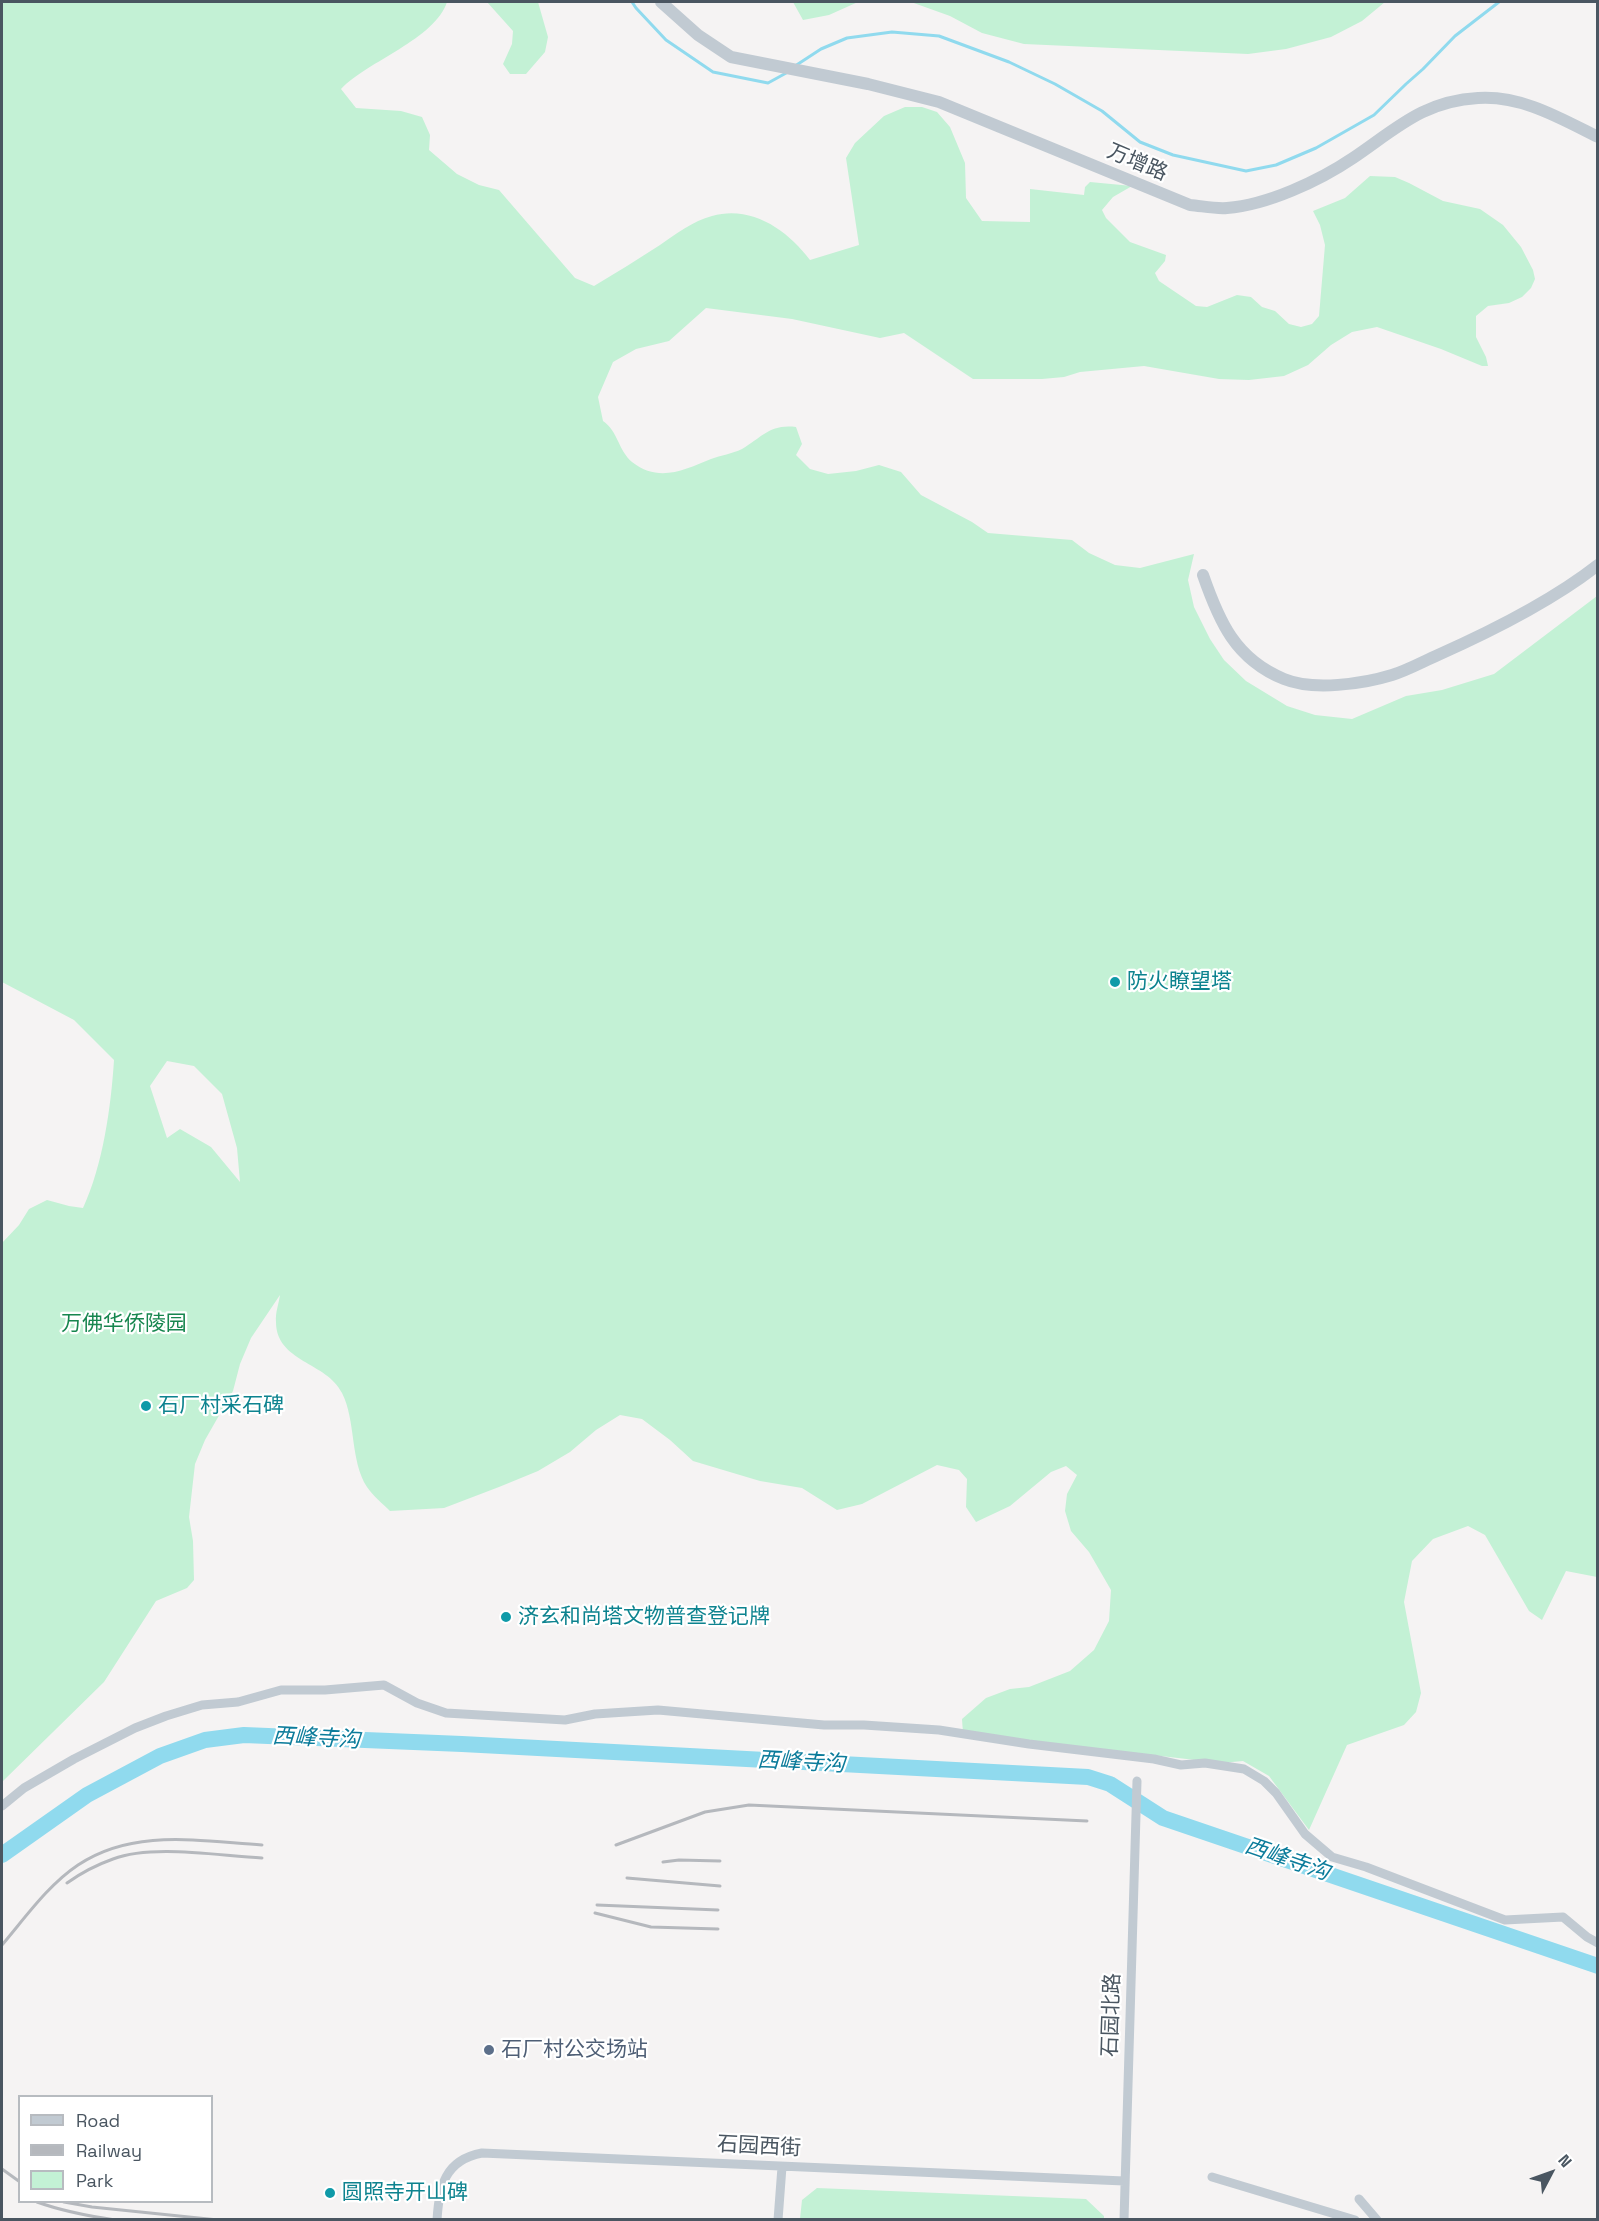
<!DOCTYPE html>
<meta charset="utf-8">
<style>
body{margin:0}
#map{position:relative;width:1599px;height:2221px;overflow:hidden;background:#f5f3f3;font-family:"Space Grotesk",sans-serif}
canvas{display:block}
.frame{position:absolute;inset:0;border:3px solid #4a5661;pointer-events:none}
.legend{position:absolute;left:18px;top:2095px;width:195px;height:108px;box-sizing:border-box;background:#fff;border:2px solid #b7bbc0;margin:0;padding:8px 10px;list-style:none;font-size:18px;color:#4a5661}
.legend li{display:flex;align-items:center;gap:12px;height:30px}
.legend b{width:30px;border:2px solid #b7bbc0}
.north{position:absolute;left:1521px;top:2143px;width:60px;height:60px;-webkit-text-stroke:4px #fff;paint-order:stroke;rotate:49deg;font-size:16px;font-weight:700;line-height:24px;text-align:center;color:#4a5661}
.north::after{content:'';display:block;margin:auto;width:21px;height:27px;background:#4a5661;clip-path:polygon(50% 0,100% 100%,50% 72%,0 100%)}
</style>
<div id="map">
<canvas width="1599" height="2221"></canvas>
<div class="frame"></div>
<ul class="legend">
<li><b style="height:8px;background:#c1cad2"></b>Road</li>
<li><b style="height:8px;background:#b5b8bd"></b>Railway</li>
<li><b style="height:16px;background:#c3f1d5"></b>Park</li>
</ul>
<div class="north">N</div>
</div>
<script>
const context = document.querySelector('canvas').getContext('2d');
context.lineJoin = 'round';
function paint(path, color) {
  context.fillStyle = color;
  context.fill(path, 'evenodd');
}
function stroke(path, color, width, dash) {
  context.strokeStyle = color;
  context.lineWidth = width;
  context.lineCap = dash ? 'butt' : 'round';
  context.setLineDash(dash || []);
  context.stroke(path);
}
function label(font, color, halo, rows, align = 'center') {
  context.font = font + ' "Space Grotesk","Noto Sans SC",sans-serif';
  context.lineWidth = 4.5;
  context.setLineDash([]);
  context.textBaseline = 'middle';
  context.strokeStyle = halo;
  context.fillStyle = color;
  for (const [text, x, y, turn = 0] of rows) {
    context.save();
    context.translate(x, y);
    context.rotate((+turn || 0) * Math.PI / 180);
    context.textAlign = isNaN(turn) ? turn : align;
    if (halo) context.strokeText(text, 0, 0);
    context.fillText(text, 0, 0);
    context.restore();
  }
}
const green = new Path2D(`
 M2,2H447C435,39 368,61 341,89L356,108L401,111L422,117L430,135L429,150L457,174L479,185L499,190L575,278L594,286C616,273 638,259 660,245C676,234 693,221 712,216C752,205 787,230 810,260L859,245L846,158L855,143L884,116L905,107H922L937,112L950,127L965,163L966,198L982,221L1030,222V189L1084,195L1085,187L1090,182L1132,186L1113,197L1102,210L1106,218L1130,242L1166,255L1165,261L1155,273L1159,281L1196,306L1207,307L1237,295L1251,297L1262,307L1275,311L1289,324L1301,327L1312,324L1319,316L1325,245L1320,225L1313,211L1345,198L1370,176L1395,177L1409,183L1443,201L1480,209L1503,225L1521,247L1533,270L1535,279L1531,288L1522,297L1509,303L1488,306L1476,316V337L1486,357L1488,366H1482L1441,349L1377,327L1352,332L1331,345L1308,365L1284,376L1249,380L1219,379L1144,366L1080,372L1064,377L1042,379H973L904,333L880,338L792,319L706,308L669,341L636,349L613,362L598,397L603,421C618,431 618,450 632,462C659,483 684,470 711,459C721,455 732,454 742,449C763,437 769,424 796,427L802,444L796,455L810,469L828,474L856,471L879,465L901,472L921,495L972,522L988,533L1072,540L1089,553L1115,565L1140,568L1194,554L1188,580L1194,607L1210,639L1224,660L1246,681L1287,706L1315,715L1352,719L1406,696L1442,690L1494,674L1597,596V1577L1566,1571L1542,1620L1529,1611L1485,1535L1468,1526L1433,1539L1412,1561L1404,1602L1421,1693L1416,1712L1404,1725L1347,1745L1309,1830L1269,1776L1243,1761L1221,1763L963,1733L962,1719L986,1698L1010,1689L1029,1687L1070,1671L1094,1650L1109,1621L1111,1590L1089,1552L1071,1531L1065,1511L1067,1494L1077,1475L1066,1466L1051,1472L1010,1506L976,1522L966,1507L967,1479L959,1470L937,1465L862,1504L837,1510L802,1488L760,1481L693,1461L670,1440L642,1419L620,1415L596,1430L570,1452L538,1471L499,1487L444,1508L390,1511C383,1504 373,1496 367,1487C350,1461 356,1420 342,1393C327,1362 276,1362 276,1322C275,1313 279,1303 280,1295L251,1338L240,1364L233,1391L205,1440L195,1464L189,1517L193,1541L194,1580L187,1588L156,1601L104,1682L2,1782V1243L19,1225L29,1209L47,1200L69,1206L83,1208C103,1165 111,1107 114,1060L74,1020L2,982ZM167,1061L194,1066L222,1094L237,1148L240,1182L211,1147L180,1129L167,1138L150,1086Z
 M487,2H538L548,37L545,52L526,74H510L503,64L512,44L513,31Z
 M793,2H858L829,15L803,20Z
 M911,2H1385L1362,21L1331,37L1286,49L1248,54L1024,44L982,33L950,16Z
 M817,2188L1086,2199L1104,2216V2219H800L802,2200Z`);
const stream = new Path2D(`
 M632,2L636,8L666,40L713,72L768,83L788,72
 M795,66L821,49L847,38L892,32L939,36L1009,62L1055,84L1102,111L1140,142L1173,155L1246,171L1276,165L1316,148L1374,115L1406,84L1423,69L1455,36L1499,2`);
const river = new Path2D(`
 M2,1855L87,1795L160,1756L205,1740L244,1735L462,1744L1088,1777L1110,1784L1163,1818L1598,1966`);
const minor = new Path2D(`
 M2,1806L24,1788L74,1759L135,1728L166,1716L202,1705L238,1702L281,1690H325L384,1685L417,1703L446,1713L565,1720L595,1714L658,1710L824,1725H864L939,1730L1029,1744L1154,1759L1181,1765L1205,1763L1244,1769L1264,1781L1276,1793L1305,1834L1332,1857L1366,1867L1505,1920L1563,1917L1587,1937L1598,1943
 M1212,2177L1355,2220
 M1359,2199L1377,2220
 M437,2220C439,2186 445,2160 482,2153L1124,2181
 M778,2220L782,2167
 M1124,2220L1137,1781`);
const tertiary = new Path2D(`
 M661,2L698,35L731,57L868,84L939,102L1190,205C1202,206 1215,209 1227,208C1267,205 1319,181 1353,158C1396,129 1423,101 1478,98C1521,95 1560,118 1598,137
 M1203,575C1219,621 1235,659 1284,679C1313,691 1363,684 1392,675C1408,670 1424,661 1438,655C1492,631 1552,601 1598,565`);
const rail = new Path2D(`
 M616,1845L705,1812L749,1805L1087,1821
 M663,1862L679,1860L720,1861
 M627,1878L720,1886
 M67,1883C81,1873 96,1865 113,1859C153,1844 219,1856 262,1858
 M597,1905L718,1910
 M595,1913L651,1927L718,1929
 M2,1945C25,1918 48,1885 78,1865C133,1828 199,1841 262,1845
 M2,2169L20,2182
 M37,2202C62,2211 88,2216 115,2220
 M64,2202L92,2207L218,2220`);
const markers = [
 [1115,982,6,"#0f9aa8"],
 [146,1406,6,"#0f9aa8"],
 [506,1617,6,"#0f9aa8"],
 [489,2050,6,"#5c6f8a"],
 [330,2193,6,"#0f9aa8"]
];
const streetNames = [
 ["万增路",1137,163,23],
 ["石园北路",1112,2015,-88],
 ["石园西街",759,2147,3]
];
const cultureNames = [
 ["防火瞭望塔",1127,982],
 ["石厂村采石碑",158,1406],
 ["济玄和尚塔文物普查登记牌",518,1617],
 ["圆照寺开山碑",342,2193]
];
const parkNames = [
 ["万佛华侨陵园",124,1324]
];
const serviceNames = [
 ["石厂村公交场站",501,2050]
];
const waterNames = [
 ["西峰寺沟",316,1739,3],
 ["西峰寺沟",801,1763,3],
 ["西峰寺沟",1287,1860,19]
];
paint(green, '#c3f1d5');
stroke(stream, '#90daee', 3);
stroke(river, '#90daee', 16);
stroke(minor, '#c1cad2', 9);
stroke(tertiary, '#c1cad2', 12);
stroke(rail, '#b5b8bd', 3);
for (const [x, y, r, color] of markers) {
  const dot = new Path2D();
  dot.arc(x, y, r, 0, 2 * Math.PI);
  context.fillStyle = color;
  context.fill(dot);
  stroke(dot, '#fff', 2);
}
label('21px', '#4a5661', '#fff', streetNames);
label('21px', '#0d838f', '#fff', cultureNames, 'left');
label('21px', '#17864f', '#fff', parkNames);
label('21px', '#4e5e75', '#fff', serviceNames, 'left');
label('italic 22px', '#0c7c9b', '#fff', waterNames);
</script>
